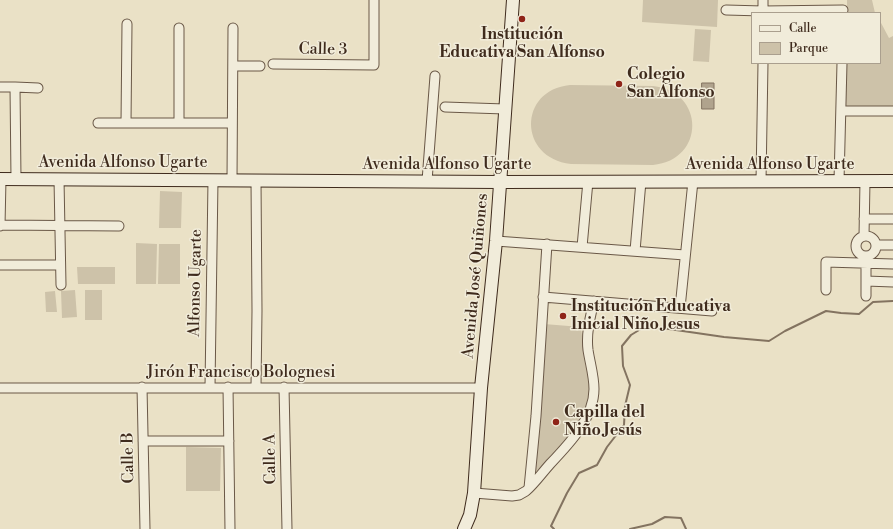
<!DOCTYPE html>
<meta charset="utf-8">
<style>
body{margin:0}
#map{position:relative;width:893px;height:529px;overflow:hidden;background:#eae1c6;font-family:"Libre Bodoni",serif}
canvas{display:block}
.legend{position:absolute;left:751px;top:12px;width:130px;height:52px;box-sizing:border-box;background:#f1ecda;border:1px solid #aa9f8e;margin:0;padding:5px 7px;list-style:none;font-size:12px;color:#3f2b1d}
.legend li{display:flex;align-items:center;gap:8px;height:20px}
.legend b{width:20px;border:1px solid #aa9f8e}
</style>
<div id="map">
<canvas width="893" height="529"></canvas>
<ul class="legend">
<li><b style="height:5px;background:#f1ecda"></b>Calle</li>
<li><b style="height:11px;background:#cdc2a9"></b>Parque</li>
</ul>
</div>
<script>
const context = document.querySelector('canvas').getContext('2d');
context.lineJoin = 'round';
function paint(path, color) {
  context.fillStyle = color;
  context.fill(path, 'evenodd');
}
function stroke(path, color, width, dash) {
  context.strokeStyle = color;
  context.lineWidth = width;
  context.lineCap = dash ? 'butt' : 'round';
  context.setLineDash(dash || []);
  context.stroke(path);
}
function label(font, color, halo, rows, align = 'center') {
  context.font = font + ' "Libre Bodoni",serif';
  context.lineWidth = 3;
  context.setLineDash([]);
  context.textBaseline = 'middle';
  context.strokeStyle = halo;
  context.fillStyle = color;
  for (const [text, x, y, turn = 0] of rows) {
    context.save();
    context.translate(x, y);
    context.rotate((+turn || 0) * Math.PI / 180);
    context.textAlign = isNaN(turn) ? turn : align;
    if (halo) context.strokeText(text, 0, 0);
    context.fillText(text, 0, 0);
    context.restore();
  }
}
const green = new Path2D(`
 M643,0H718L717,27L642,22Z
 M847,0H872L875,13H847Z
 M880,21L889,38L893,36V107H846V63H880Z
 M695,29L711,30L709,62L693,61Z
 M570,85L653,86C705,91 706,160 653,165L571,164C518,158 518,90 570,85Z
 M160,191L182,192L181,228H159Z
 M136,243L157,244L156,284H136Z
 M159,244H180V284H158Z
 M77,267H115V284H78Z
 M75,290L77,317L62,318L61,291Z
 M85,290H102V320H85Z
 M55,291L57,312H46L45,292Z
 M544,324L581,327L585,363L590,385V397L584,415L566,443L539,471H536L533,467Z
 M186,447L221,448L220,491H186Z`);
const water = new Path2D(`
 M702,83H714V109H702Z`);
const stream = new Path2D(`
 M554,529L551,526L567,493L579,473L597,465L607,447L624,425L625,406L630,385L623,366L622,346L631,335L644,327L669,329L724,337L769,341L785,331L826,311L841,313L859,314L873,302L893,301
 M630,529L652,524L665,517L681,518L686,529`);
const street = new Path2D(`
 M726,10L763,11L843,10
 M763,13V0
 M273,64L374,65V0
 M233,66H260
 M0,87H15L16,179
 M15,87L38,88
 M445,107L505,109
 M841,111H893
 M98,123H232
 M126,123L127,24
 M179,123V28
 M59,179L61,285
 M232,180L233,28
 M427,181L435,76
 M761,181L763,63
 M839,181L842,63
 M864,219H893
 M0,225L119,226
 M0,226L1,179
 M864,236L865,181
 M856 246a10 10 0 1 1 20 0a10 10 0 1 1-20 0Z
 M496,241L685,255
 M876,245H893
 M582,247L588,181
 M635,251L641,181
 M0,265H60
 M866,281L893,282
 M826,290V262L893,264
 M866,296V257
 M543,297L712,311
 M680,308L693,181
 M142,387L145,529
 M210,387L213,180
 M228,387L230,529
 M256,387L257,311L256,180
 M284,387L287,529
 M0,388H481
 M143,441H229
 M529,488L536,416L547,244
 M474,493L512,496L519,495L526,491C535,483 542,473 550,464C569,444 594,418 594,389C594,376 590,363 588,350C586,333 590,318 594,301`);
const secondary = new Path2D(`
 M0,179L500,182L893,181
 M464,529L470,515L474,493L481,388L496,241L513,0`);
const markers = [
 [522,19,4,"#8f2418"],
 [619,84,4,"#8f2418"],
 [563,316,4,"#8f2418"],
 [556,422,4,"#8f2418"]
];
const poiNames = [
 ["Institución",522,35,"center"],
 ["Educativa San Alfonso",522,53,"center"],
 ["Colegio",627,75],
 ["San Alfonso",627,93],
 ["Institución Educativa",571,307],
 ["Inicial Niño Jesus",571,325],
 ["Capilla del",564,413],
 ["Niño Jesús",564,431]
];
const streetNames = [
 ["Calle 3",323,50,1],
 ["Avenida Alfonso Ugarte",123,163],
 ["Avenida Alfonso Ugarte",447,165],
 ["Avenida Alfonso Ugarte",770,165],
 ["Avenida José Quiñones",476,276,-85],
 ["Alfonso Ugarte",196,283,-89],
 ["Jirón Francisco Bolognesi",241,373],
 ["Calle B",129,458,-91],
 ["Calle A",271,459,-91]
];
paint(green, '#cdc2a9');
paint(water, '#b0a38d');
stroke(water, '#837360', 1);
stroke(stream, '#837360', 2);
stroke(street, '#6a5847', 11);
stroke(secondary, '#3f2b1d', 14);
stroke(street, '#f1ecda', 9);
stroke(secondary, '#f1ecda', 12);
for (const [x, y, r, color] of markers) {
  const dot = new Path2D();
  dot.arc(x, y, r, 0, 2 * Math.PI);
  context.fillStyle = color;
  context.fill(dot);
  stroke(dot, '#f1ecda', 1.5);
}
label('bold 16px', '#3f2b1d', '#f1ecda', poiNames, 'left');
label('16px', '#3f2b1d', '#f1ecda', streetNames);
</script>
